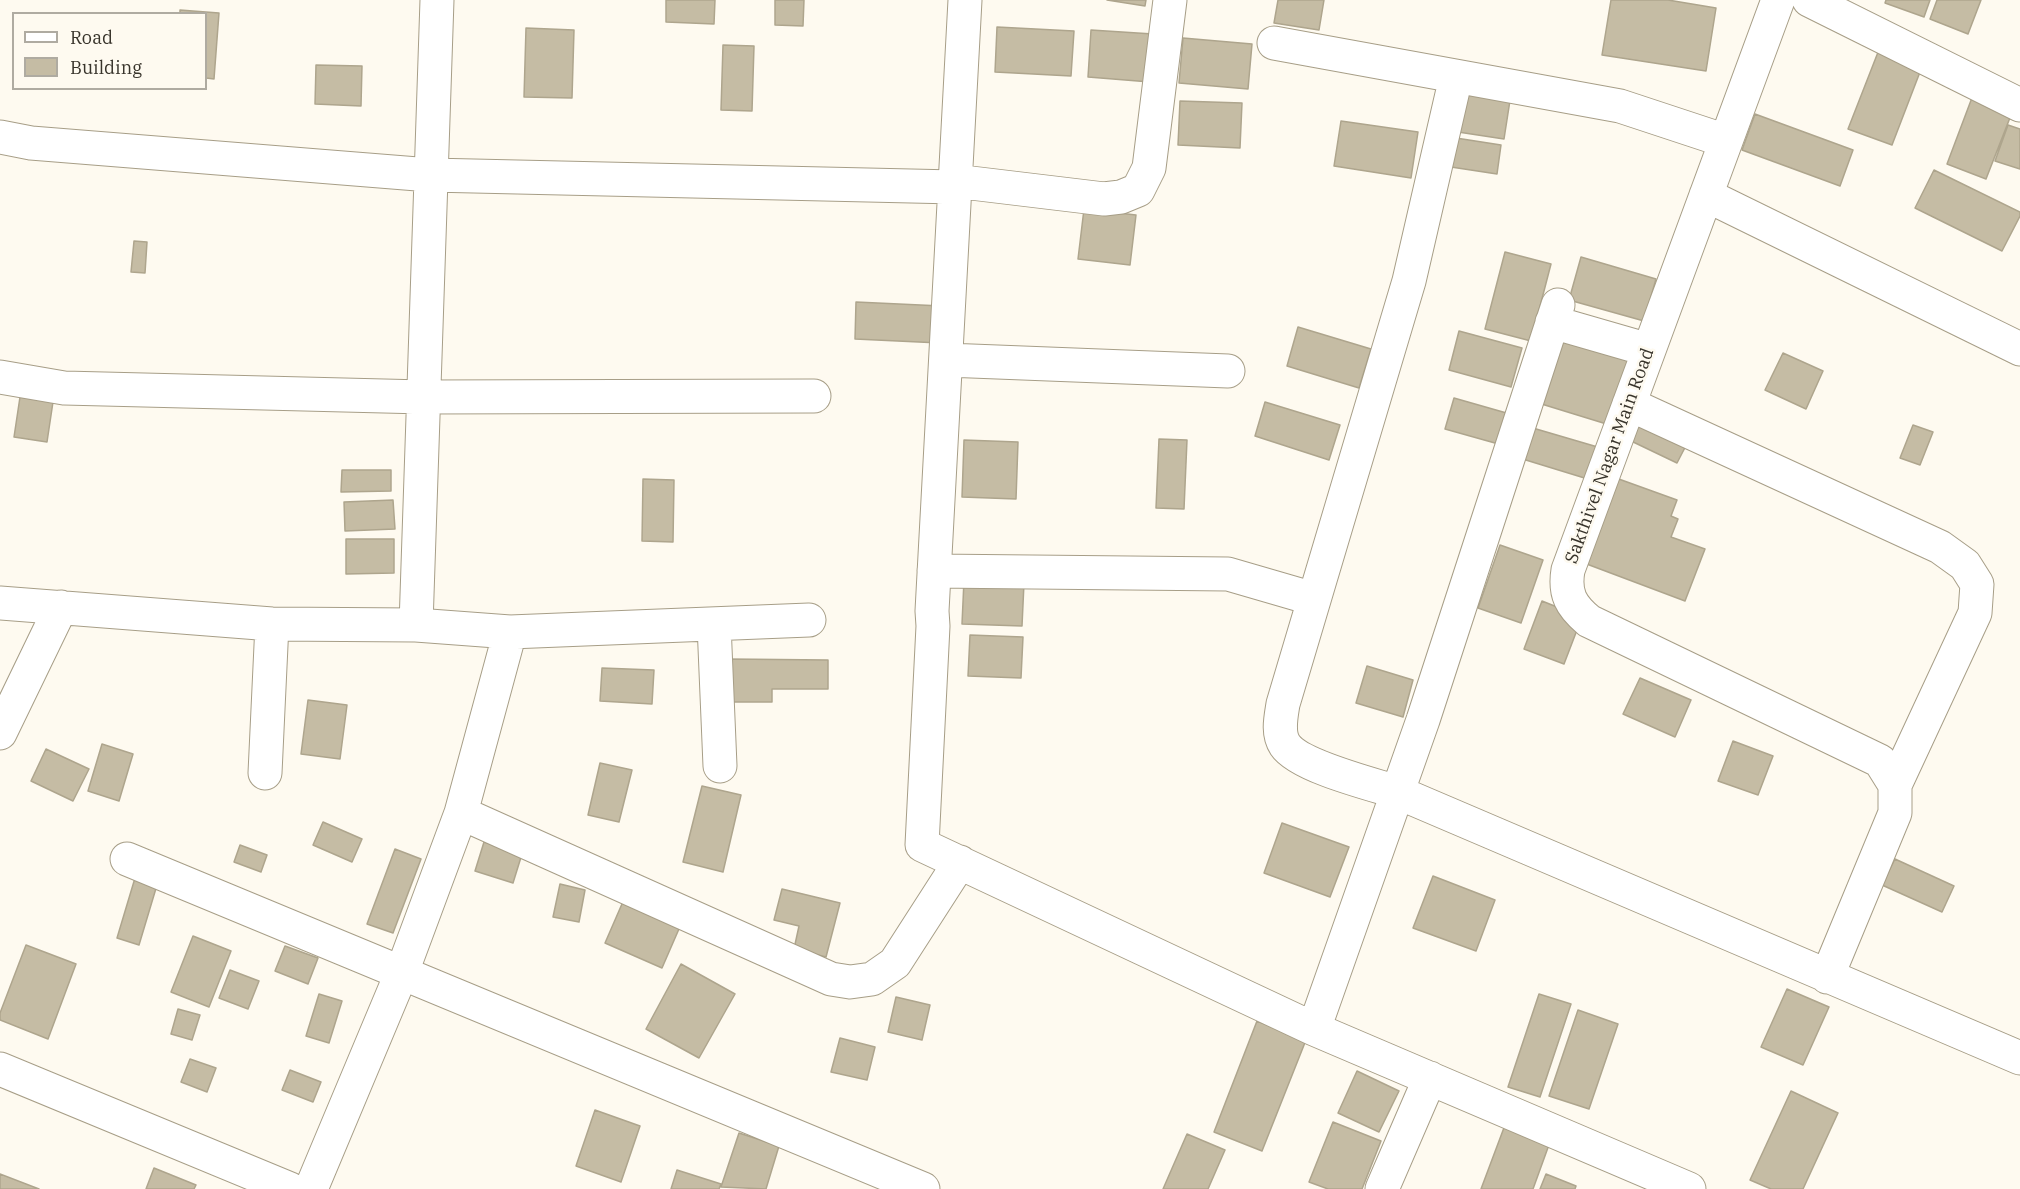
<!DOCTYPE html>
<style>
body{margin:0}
#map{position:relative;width:2020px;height:1189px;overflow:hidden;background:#fefaf0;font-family:"IBM Plex Serif",serif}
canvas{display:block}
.legend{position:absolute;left:12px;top:12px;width:195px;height:78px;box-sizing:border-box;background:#fefaf0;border:2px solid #afaba1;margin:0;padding:8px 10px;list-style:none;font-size:18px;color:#38342b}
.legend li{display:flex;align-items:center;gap:12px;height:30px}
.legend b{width:30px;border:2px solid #afaba1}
</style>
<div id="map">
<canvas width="2020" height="1189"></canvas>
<ul class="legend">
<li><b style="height:8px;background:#fff"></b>Road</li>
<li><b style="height:16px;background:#c5bca4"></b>Building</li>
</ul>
</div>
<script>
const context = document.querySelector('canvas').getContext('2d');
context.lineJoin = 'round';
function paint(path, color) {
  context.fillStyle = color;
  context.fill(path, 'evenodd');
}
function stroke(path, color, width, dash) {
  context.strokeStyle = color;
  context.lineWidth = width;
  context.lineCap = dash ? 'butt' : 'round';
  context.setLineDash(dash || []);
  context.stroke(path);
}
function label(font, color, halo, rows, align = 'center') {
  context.font = font + ' "IBM Plex Serif",serif';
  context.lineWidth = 5;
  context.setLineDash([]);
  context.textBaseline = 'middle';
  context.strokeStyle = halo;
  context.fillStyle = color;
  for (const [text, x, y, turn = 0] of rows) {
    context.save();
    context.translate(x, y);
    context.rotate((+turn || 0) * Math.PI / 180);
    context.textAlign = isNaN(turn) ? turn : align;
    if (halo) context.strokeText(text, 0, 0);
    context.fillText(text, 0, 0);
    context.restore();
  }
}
const building = new Path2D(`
 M666,0H715L714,24L666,22Z
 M775,0H804L803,26L775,25Z
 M1107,0H1146L1145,6Z
 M1278,0H1324L1319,30L1274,23Z
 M1611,0H1668L1716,8L1706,71L1602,55Z
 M1886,0H1930L1924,17L1885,3Z
 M1937,0H1981L1968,34L1930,19Z
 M180,10L219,13L214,79L206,78V14H180Z
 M997,27L1074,31L1071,76L995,72Z
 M526,28L574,30L572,98L524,97Z
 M1091,30L1153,34L1150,82L1088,77Z
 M1183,38L1252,44L1248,89L1179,83Z
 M1882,42L1925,59L1892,145L1848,129Z
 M723,45L754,46L752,111L721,110Z
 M316,65L362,66L361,106L315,104Z
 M1464,87L1511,94L1504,139L1458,132Z
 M1973,95L2013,110L1986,179L1947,164Z
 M1180,101L1242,103L1240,148L1178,145Z
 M1755,114L1853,150L1840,186L1742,150Z
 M1341,121L1418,132L1411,178L1334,166Z
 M2008,125L2020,129V169L1995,161Z
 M1456,138L1501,145L1497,174L1451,167Z
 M1934,170L2020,212V216L2002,251L1915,208Z
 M1084,209L1136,215L1130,265L1078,259Z
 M134,241L147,242L145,273L131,272Z
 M1505,252L1551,264L1531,341L1485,329Z
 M1581,257L1656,279L1644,321L1569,300Z
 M856,302L942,306L940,343L855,339Z
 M1298,327L1371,349L1359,388L1287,366Z
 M1459,331L1522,348L1511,387L1449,370Z
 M1556,334L1634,358L1613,426L1535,402Z
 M1783,353L1823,371L1806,409L1765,390Z
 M20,397L53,402L47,442L14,437Z
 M1454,398L1510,414L1502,445L1445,429Z
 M1265,402L1340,425L1329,460L1255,436Z
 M1642,413L1691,436L1677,463L1629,440Z
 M1913,425L1933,432L1920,465L1900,458Z
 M1526,426L1601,448L1591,480L1516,457Z
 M1159,439L1187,440L1184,509L1156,508Z
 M964,440L1018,442L1016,499L962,497Z
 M342,470H391V491L341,492Z
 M1616,478L1677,500L1671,516L1678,519L1671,537L1705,549L1685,601L1584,563Z
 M643,479L674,480L673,542L642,541Z
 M393,500L395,529L345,531L344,502Z
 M346,539H394V573L346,574Z
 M1500,545L1543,560L1521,623L1478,608Z
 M964,580L1024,583L1022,626L962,624Z
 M1542,601L1582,617L1564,664L1524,649Z
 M970,635L1023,637L1021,678L968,676Z
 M728,659L828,660V689H772V702H729Z
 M1367,666L1413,680L1403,717L1356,703Z
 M602,668L654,670L652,704L600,701Z
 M1640,678L1691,700L1675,737L1623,714Z
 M308,700L347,705L340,759L301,754Z
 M1733,741L1773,756L1758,795L1718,781Z
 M102,744L133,754L119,801L88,791Z
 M46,749L89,769L73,801L31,781Z
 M600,763L632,770L619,822L588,815Z
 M702,786L741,795L723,872L683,862Z
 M323,822L362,839L352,862L313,845Z
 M1282,823L1349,847L1330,897L1264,873Z
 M484,842L522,854L513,883L475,871Z
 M240,845L267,855L261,872L234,862Z
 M395,849L421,859L393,933L367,924Z
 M1895,859L1954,886L1942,912L1882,885Z
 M1433,876L1495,900L1476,951L1413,928Z
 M135,878L157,885L139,945L117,938Z
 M560,884L585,890L579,922L553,917Z
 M782,889L840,903L826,957L794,949L799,926L774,920Z
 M625,897L682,922L662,968L605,943Z
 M193,936L231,951L209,1007L171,992Z
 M26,945L76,964L48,1039L0,1020V1013Z
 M285,946L318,958L308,984L275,971Z
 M681,964L735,994L699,1058L646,1029Z
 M230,970L259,981L248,1009L219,998Z
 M1787,989L1829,1007L1803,1065L1761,1047Z
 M319,994L342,1001L329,1043L306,1036Z
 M1539,994L1571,1004L1540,1097L1508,1087Z
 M896,997L930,1005L922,1040L888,1032Z
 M178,1009L200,1015L192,1040L171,1034Z
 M1578,1010L1618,1024L1589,1109L1549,1096Z
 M1257,1021L1306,1040L1262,1151L1214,1132Z
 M840,1038L875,1047L867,1080L831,1072Z
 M190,1059L216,1068L207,1092L181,1082Z
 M290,1070L321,1082L313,1102L282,1090Z
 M1357,1071L1399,1091L1379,1132L1338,1113Z
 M1791,1091L1838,1113L1803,1189H1771L1750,1180Z
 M595,1110L640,1126L621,1182L576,1166Z
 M1333,1122L1381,1141L1362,1189H1328L1309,1182Z
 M1505,1125L1550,1142L1533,1189H1481Z
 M739,1133L779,1146L766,1189L721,1187Z
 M1187,1134L1225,1150L1208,1189H1163Z
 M154,1168L196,1185L194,1189H146Z
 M677,1170L721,1184L719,1189H671Z
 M0,1174L39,1189H0Z
 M1546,1174L1576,1186L1575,1189H1540Z`);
const street = new Path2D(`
 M965,0L932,611L933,626L922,845L1314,1029L1689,1189
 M1778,0L1568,570C1564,594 1571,606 1589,621L1880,761L1895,785V813L1827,977
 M1809,0L2020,105
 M1274,43L1620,106L1726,141
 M1456,77L1409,281L1283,704C1281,717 1277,733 1285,745C1299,766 1371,784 1397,792L2020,1058
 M0,137L31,143L430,175L955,187L971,183L1104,199L1121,197L1138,190L1149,168L1170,0
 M1706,195L2020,349
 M1552,322L1649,350
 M946,360L1228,371
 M0,377L64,388L424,397L814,396
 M1629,404L1940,547L1965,565L1977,584L1975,613L1895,785
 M934,571L1228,574L1314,599
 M0,603L272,624L416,625L510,632L809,620
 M714,624L720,766
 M416,625L437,0
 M0,733L61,607
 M265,773L272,624
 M461,813L831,979L850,982L872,979L895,963L960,862
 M127,859L923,1189
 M1314,1029L1423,720L1558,305
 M0,1069L290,1189
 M311,1189L402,972L461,813L510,632
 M1382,1189L1430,1078`);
const streetNames = [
 ["Sakthivel Nagar Main Road",1610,456,-70]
];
paint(building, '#c5bca4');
stroke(building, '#aea58d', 1.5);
stroke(street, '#a79e87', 35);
stroke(street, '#fff', 33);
label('18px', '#38342b', '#fefaf0', streetNames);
</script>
